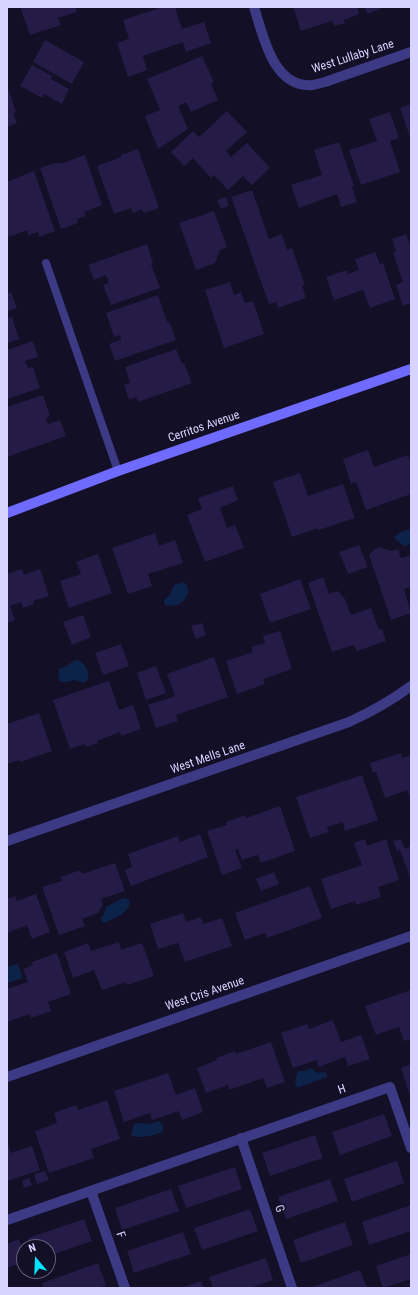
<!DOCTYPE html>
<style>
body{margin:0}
#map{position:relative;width:418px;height:1295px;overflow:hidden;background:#130f26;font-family:"Roboto Condensed",sans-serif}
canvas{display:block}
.frame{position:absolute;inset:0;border:8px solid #d9d4ff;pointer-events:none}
.north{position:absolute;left:16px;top:1239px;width:40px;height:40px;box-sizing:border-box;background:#130f26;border:1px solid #625e7d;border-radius:50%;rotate:341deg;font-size:11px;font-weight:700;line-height:16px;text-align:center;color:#d9d4ff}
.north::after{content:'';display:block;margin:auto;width:14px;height:18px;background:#00e5ff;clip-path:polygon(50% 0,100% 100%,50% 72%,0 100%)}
</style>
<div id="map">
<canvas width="418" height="1295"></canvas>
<div class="frame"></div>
<div class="north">N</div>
</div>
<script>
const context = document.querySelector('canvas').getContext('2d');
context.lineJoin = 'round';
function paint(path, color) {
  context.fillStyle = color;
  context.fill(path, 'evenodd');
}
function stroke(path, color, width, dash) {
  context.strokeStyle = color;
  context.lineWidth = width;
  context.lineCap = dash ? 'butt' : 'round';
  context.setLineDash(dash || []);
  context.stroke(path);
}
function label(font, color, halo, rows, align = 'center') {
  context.font = font + ' "Roboto Condensed",sans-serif';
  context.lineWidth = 3.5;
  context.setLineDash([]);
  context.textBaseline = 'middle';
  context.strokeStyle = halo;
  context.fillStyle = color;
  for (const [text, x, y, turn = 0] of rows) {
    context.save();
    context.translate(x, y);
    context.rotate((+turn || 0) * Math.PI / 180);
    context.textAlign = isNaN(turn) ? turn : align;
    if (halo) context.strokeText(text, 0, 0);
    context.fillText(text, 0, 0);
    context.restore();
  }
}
const water = new Path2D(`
 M411,529V542L407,546H404L395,539V536L403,531Z
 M182,582L186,584L189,591C185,602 178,608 166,605L164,603V600L170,595L174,585Z
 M76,660C85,661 90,672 88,680L83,683L75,680L65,682H61L58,677L59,669L67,666L72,662Z
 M123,898L128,899L130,902C128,914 114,919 104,923L102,922L101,918L104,914L106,907Z
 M18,964L23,978L7,983V967Z
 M310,1068L318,1073L325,1072L327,1074V1077L297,1088L295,1081L297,1073L299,1071H305Z
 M159,1121L163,1126V1132C153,1135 141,1140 131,1135L134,1124L138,1123L149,1124Z`);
const building = new Path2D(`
 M20,7H75L77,12L58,18L61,25L30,35Z
 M162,7H175L182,29L204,22L211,43L186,52L183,42L143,56L147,70L128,77L117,43L129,39L123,20Z
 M293,7H357L359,14L344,20L345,23L334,26L332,21L301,31Z
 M365,7H385L367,14Z
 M45,40L84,62L72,84L33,62Z
 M202,56L214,82L211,84L218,100L191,112L186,102L178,106L188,129L158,149L145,116L160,110L147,79Z
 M32,65L52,76L51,79L69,89L62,104L44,94L42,98L20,86Z
 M7,85L16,112L13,113L17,123L7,127Z
 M411,104V140L400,108Z
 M227,111L247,132L226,151L231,157L247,143L270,168L252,185L243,176L228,190L214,175L211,178L193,158L184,166L171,152L193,131L199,137Z
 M390,112L399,138L390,141L400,172L361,185L349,150L377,141L369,119Z
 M339,142L354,186L352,187L357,202L341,207L337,194L299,208L291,185L322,175L314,150Z
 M138,149L159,208L144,213L142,209L133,213L131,208L114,214L97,166L121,157V155Z
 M85,155L102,205L84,212L86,216L77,219L78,223L61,229L40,168L59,162L60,164Z
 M34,171L55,231L39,237L38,232L28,235L27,230L9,237L7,232V182Z
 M252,190L269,239L282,234L287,250L292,248L305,285H302L306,298L278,308L276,302L269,304L231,197Z
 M226,197L229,206L221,209L217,200Z
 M214,211L227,247L220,250L215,263L196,270L179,223Z
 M406,234L411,247V303L403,306L396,285L403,282L393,253L396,251L392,239Z
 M147,244L153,263L151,264L160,288L111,305L103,285L109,283L106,275L94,280L88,265Z
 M375,252L380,264L383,263L395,299L370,308L363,290L334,300L326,277L347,270L348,274L359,270L355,259Z
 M230,282L234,295L241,292L245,303L253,301L264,334L224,348L205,290Z
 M11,292L17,308L7,311V293Z
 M158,295L167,322L169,321L176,340L115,361L109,344L121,340L120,335L114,337L106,313Z
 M12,317L19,339L7,343V318Z
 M33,341L38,357L25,361L28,368L33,367L40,388L7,399V350Z
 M176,349L182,364L184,363L192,383L138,402L136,397L129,400L124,385L130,383L125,367Z
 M43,395L50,416L46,418L48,424L60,420L66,436L7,457V407Z
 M368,450L374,467L408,455L411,465V494L366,510L356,482L351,484L343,459Z
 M300,473L308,496L343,484L355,518L319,530L318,528L292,537L273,482Z
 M233,486L238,500L220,508L227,528L235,525L244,548L205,562L187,515L202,509L198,498Z
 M155,533L159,546L175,540L183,563L148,574L152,586L128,594L112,548Z
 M359,545L368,567L348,574L339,552Z
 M379,547L392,551L398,549L401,558L411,555V587L404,589L411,613L391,620L369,555L374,550Z
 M98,554L112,593L69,608L60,581L81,574L76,562Z
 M22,569L24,575L40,569L49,596L33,601L34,604L23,608L21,602L10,606L15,620L7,623V574Z
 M323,577L329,594L338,591L345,599L351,615L371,608L379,630L382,629L386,641L357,651L354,645L332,652L308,583Z
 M300,579L311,609L270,623L260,594Z
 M83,615L91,637L72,645L63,622Z
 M202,623L206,635L196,639L191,626Z
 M280,631L292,669L263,679L265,684L237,694L226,661L253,652L251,647L265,643L263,636Z
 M121,644L129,666L103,675L95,653Z
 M214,657L228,697L176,715L178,721L156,728L148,705L175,696L167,674Z
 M156,666L166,693L146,700L137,673Z
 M109,681L119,710L133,705L141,729L121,736L120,732L97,741L98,743L86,747L85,744L70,749L53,700Z
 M39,713L52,751L20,762L19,760L7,764V724Z
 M401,753L402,758L411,755V799L407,790L385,798L376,772L373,773L370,763Z
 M362,775L378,820L345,831L343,822L327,827L329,832L310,838L296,797Z
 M280,806L295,851L261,863L258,855L242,860L238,849L235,850L242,868L222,875L207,831L227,825L226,822L245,815L246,818Z
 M200,834L208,857L131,886L125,870L132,867L128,854L178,836L180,842Z
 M365,839L367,846L386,839L399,880L378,887L381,897L356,905L355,901L331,909L321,879L362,865L354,843Z
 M401,839L405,849L411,846V880L400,850L397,851L393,841Z
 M115,863L125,891L101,899L103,904L98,913L82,919L85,926L59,935L42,887L62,881L61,877L80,870L82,874Z
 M274,872L279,884L261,891L256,879Z
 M310,886L322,918L267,938L265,933L245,940L235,913Z
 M36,894L50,932L32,939L27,925L7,933V899L15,896L17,901Z
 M183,913L186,922L201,917L203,924L222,918L232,946L185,962L178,943L158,949L150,924Z
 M119,942L121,950L142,943L154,976L127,985L126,982L102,990L94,970L73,978L64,952L88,943L91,951Z
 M57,953L71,994L48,1002L51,1011L31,1018L30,1014L7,1022V989L28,982L23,969L33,965L32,962Z
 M411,990V1039L404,1041L399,1027L376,1035L365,1006Z
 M333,1020L341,1042L361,1035L370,1059L348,1066L345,1057L319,1067L317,1060L293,1068L281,1033L307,1024L309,1029Z
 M271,1042L285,1082L267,1088L263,1078L229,1090L228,1085L206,1093L197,1068L217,1060L216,1058L235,1051L236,1054Z
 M411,1064V1093H409L401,1068Z
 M168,1073L176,1095L195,1088L203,1112L182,1120L179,1111L152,1120L150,1113L124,1122L114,1091Z
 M107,1100L120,1139L91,1149L94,1158L49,1173L35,1131L57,1123L54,1113L76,1105L78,1110Z
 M384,1114L392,1136L340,1155L332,1132Z
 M315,1135L323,1158L270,1176L262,1153Z
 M7,1141L11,1153L32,1146L40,1170L7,1181Z
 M397,1161L404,1183L352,1202L344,1179Z
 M235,1167L242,1189L186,1208L178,1186Z
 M45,1171L49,1180L37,1184L34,1174Z
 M29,1178L32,1185L24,1188L22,1181Z
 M330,1179L338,1201L286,1219L278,1197Z
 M171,1189L179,1211L122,1230L115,1208Z
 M411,1205V1231L369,1245L362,1222Z
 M250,1209L258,1231L202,1250L194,1228Z
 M84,1219L92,1241L48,1256V1247H31L28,1238Z
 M345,1222L353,1245L301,1263L293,1240Z
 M183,1232L191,1254L134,1273L127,1251Z
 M19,1239L24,1253V1262L7,1268V1244Z
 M411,1254V1279L383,1288L376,1266Z
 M266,1258L273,1280L250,1288H213L209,1277Z
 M98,1263L106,1285L98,1288H44L42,1283Z
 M360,1270L367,1288H309Z
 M201,1281L204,1288H180Z`);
const lane = new Path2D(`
 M46,263L118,471`);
const street = new Path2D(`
 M254,7C263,35 273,89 313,85C317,84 321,83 325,82L411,52
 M7,841L349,722C371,712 391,701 411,686
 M7,1077L411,936
 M241,1138L292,1288
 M91,1191L125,1288
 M7,1220L390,1087L411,1148`);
const secondary = new Path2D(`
 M7,513L118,471L411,369`);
const streetNames = [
 ["West Lullaby Lane",353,57,-18],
 ["Cerritos Avenue",204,427,-19],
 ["West Mells Lane",208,758,-19],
 ["West Cris Avenue",205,994,-19],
 ["H",342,1090,-19],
 ["G",279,1209,71],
 ["F",120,1235,71]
];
paint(water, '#0c2248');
paint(building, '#241b47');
stroke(lane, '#3d3a85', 8);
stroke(street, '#3d3a85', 10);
stroke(secondary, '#6f6bff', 10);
label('12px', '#d9d4ff', '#130f26', streetNames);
</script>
